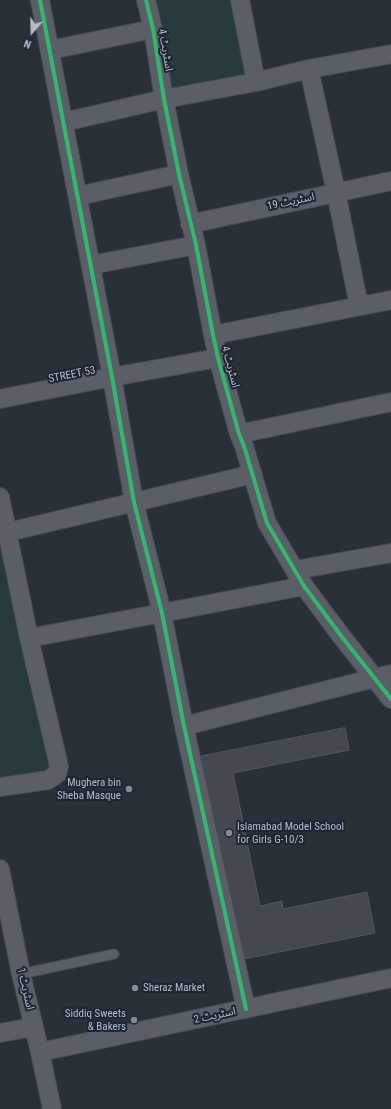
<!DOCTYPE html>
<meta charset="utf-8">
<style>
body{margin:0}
#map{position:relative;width:391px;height:1109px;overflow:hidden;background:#2a3038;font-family:"Roboto Condensed",sans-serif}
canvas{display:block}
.north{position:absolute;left:12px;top:12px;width:40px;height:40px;-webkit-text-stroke:3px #1d2633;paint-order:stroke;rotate:200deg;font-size:11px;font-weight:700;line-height:16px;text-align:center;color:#b4bcc9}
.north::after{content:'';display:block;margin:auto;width:14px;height:18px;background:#b4bcc9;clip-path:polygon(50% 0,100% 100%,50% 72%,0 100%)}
</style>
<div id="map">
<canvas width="391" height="1109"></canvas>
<div class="north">N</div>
</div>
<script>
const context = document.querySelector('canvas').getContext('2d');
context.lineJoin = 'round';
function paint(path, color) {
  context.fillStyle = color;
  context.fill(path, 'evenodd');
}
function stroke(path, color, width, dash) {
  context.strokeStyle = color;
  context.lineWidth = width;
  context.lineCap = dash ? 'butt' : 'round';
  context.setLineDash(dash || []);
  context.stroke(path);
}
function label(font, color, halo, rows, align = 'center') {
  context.font = font + ' "Roboto Condensed","Noto Sans Arabic",sans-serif';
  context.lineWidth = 4;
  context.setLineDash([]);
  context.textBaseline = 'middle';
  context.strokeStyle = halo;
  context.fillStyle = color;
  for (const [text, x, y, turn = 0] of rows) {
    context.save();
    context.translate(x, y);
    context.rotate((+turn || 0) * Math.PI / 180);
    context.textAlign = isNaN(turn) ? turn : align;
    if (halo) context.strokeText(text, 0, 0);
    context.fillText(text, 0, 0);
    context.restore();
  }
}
const green = new Path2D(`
 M149,0H235L253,79L168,96Z
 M0,528L51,772L0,783Z`);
const building = new Path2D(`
 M345,728L349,750L233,773L260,906L282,901L283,909L367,892L375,933L239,960L198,757Z`);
const service = new Path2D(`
 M21,974L114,954`);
const minor = new Path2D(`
 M40,0L112,377L134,502L162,613L184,726L246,1009
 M146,0L153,29L164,99L179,174L196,245L213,335L218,358L239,434L244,446L267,523L304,586L342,637L391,699
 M240,0L256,82
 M50,50L153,29
 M309,69L336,192L359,306
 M64,122L164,99L256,82L309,69L391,54
 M78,196L179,174
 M190,224L391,181
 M91,265L196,245
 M213,335L391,300
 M0,399L112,377L218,358
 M239,434L391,402
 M0,497L29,638L59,766L57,774L48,780L0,787
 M0,534L253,474
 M295,570L391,553
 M29,638L162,613L304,586
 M184,726L391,674
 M0,869L21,974L40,1052L52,1109
 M0,1033L33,1027
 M40,1052L391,978`);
const cycleway = new Path2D(`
 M40,0L112,377L134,502L162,613L184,726L246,1009
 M146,0L153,29L164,99L179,174L196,245L213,335L218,358L239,434L244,446L267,523L304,586L342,637L391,699`);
const markers = [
 [129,789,4,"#848b96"],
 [229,833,4,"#848b96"],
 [135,988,4,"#848b96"],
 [134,1020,4,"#848b96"]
];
const streetNames = [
 ["اسٹریٹ 4",165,50,80],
 ["اسٹریٹ 19",291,202,-12],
 ["اسٹریٹ 4",230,367,75],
 ["STREET 53",72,375,-11],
 ["اسٹریٹ 1",25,989,77],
 ["اسٹریٹ 2",215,1016,-12]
];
const poiNames = [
 ["Mughera bin",121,783],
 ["Sheba Masque",121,796],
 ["Islamabad Model School",237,827,"left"],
 ["for Girls G-10/3",237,840,"left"],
 ["Sheraz Market",143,988,"left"],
 ["Siddiq Sweets",126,1014],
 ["& Bakers",126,1027]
];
paint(green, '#273a3e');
paint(building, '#444950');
stroke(building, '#52575f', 1);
stroke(service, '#484c53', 11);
stroke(minor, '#484c53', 20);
stroke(service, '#5a5e66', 9);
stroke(minor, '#5a5e66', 18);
stroke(cycleway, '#33b770', 4);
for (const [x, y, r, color] of markers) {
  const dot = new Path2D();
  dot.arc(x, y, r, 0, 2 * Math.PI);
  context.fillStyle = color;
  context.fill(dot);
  stroke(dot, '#1d2633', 1.5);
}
label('11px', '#b4bcc9', '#1d2633', streetNames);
label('11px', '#b4bcc9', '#1d2633', poiNames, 'right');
</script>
